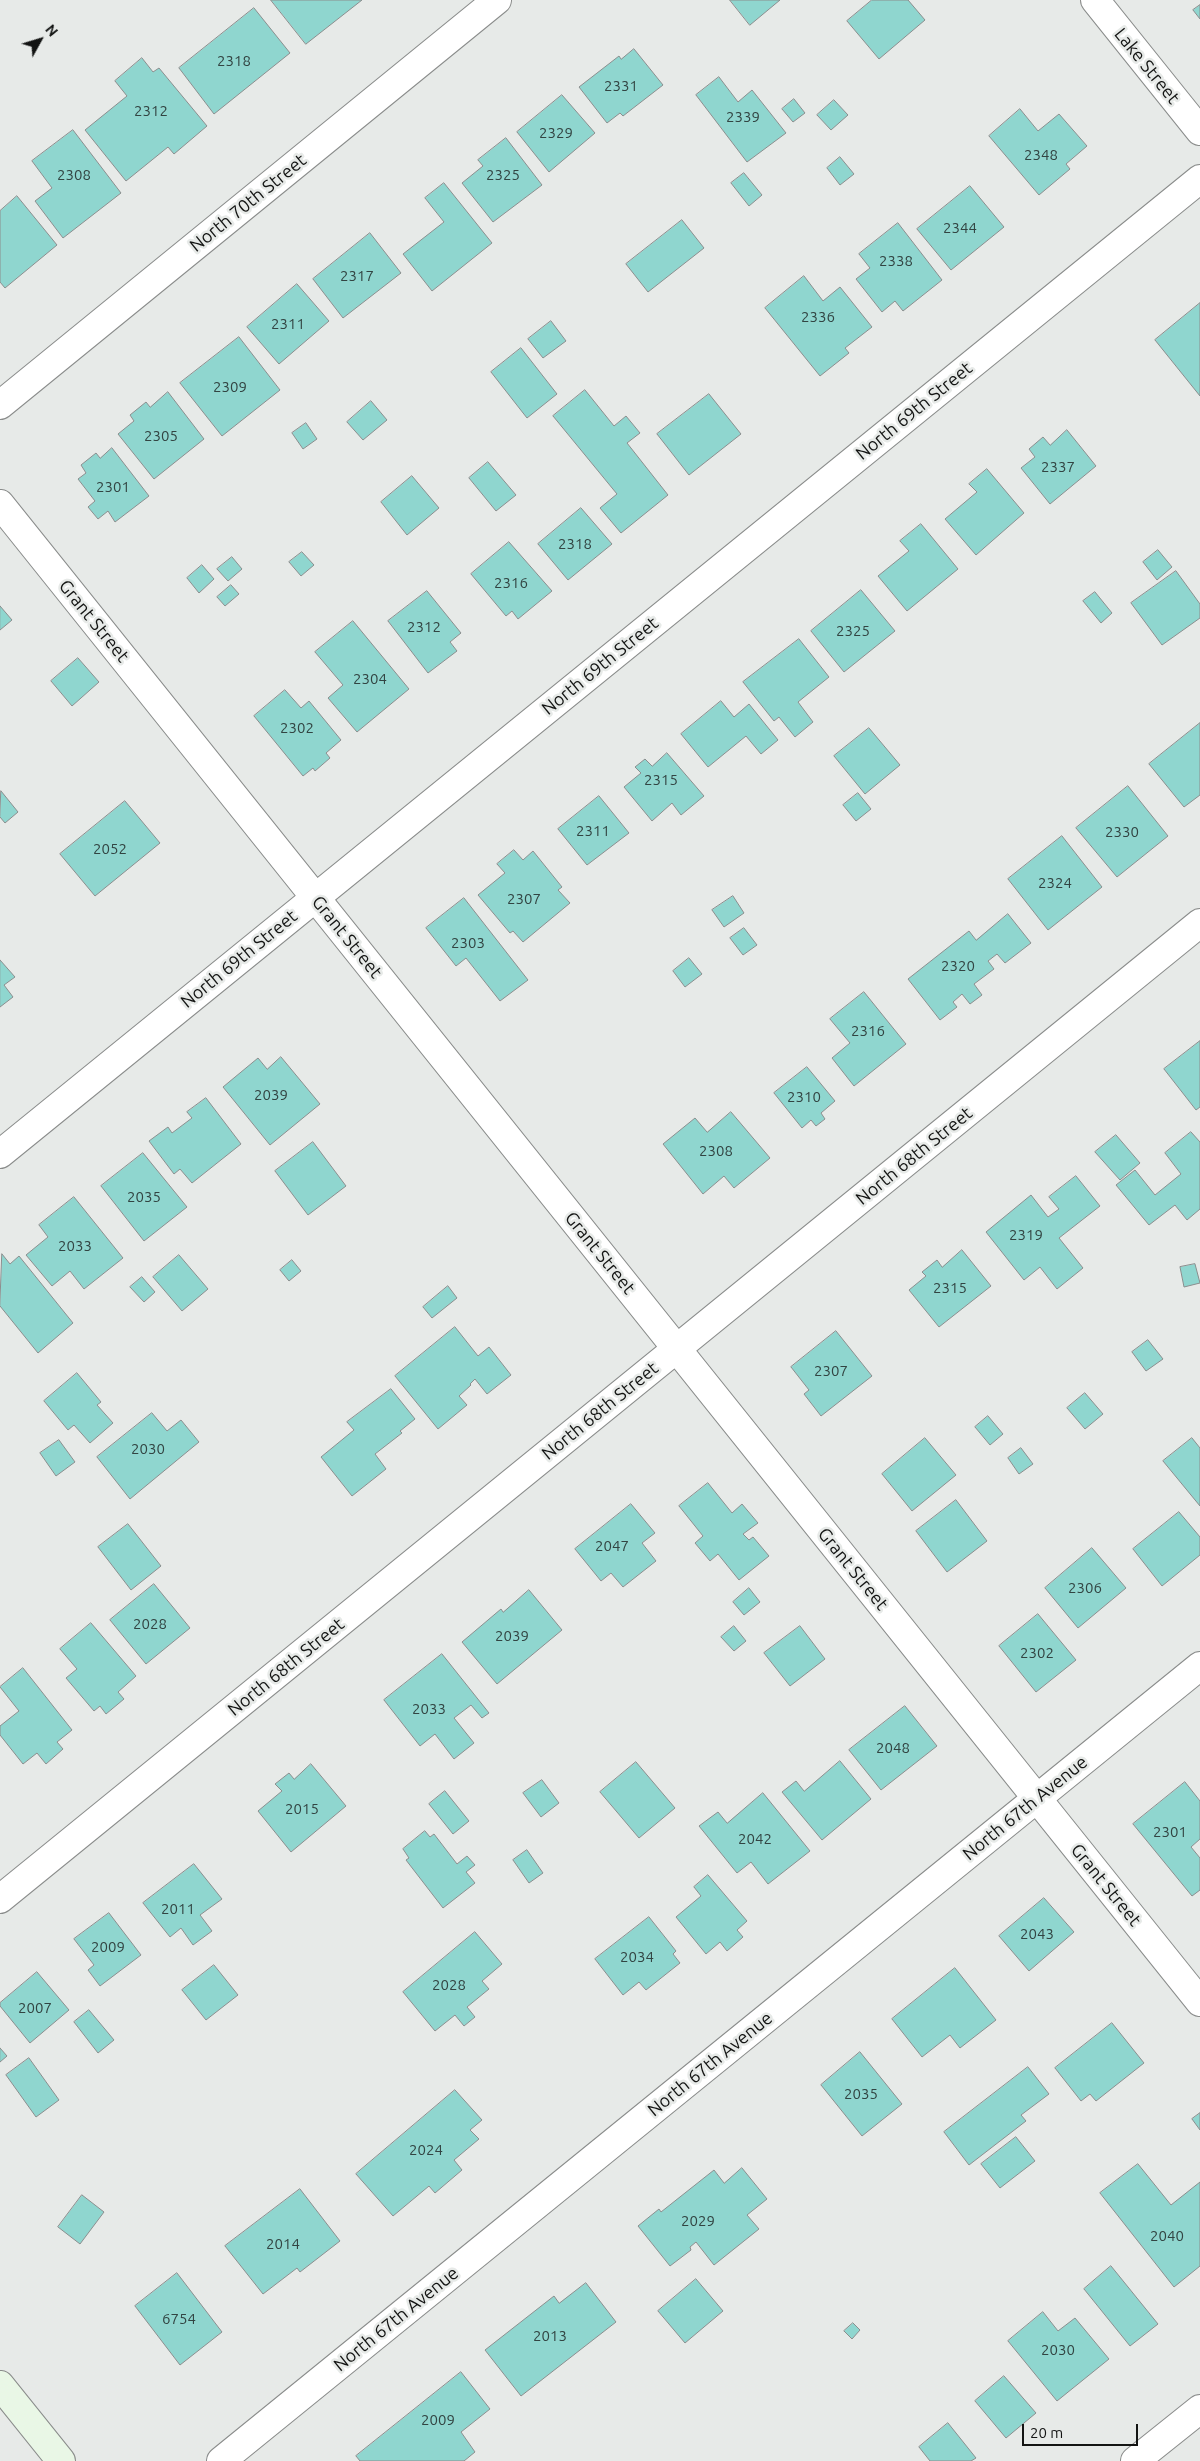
<!DOCTYPE html>
<style>
body{margin:0}
#map{position:relative;width:1200px;height:2461px;overflow:hidden;background:#e7eae8;font-family:Ubuntu,sans-serif}
canvas{display:block}
.north{position:absolute;left:15px;top:15px;width:50px;height:50px;-webkit-text-stroke:4px #e7eae8;paint-order:stroke;rotate:51deg;font-size:14px;font-weight:700;line-height:20px;text-align:center;color:#131413}
.north::after{content:'';display:block;margin:auto;width:18px;height:22px;background:#131413;clip-path:polygon(50% 0,100% 100%,50% 72%,0 100%)}
.scale{position:absolute;left:1022px;top:2424px;width:116px;height:22px;box-sizing:border-box;border:2px solid #131413;border-top:0;padding-left:6px;font-size:15px;line-height:18px;white-space:nowrap;color:#131413;-webkit-text-stroke:4px #e7eae8;paint-order:stroke}
</style>
<div id="map">
<canvas width="1200" height="2461"></canvas>
<div class="north">N</div>
<div class="scale">20 m</div>
</div>
<script>
const context = document.querySelector('canvas').getContext('2d');
context.lineJoin = 'round';
function paint(path, color) {
  context.fillStyle = color;
  context.fill(path, 'evenodd');
}
function stroke(path, color, width, dash) {
  context.strokeStyle = color;
  context.lineWidth = width;
  context.lineCap = dash ? 'butt' : 'round';
  context.setLineDash(dash || []);
  context.stroke(path);
}
function label(font, color, halo, rows, align = 'center') {
  context.font = font + ' Ubuntu,sans-serif';
  context.lineWidth = 5;
  context.setLineDash([]);
  context.textBaseline = 'middle';
  context.strokeStyle = halo;
  context.fillStyle = color;
  for (const [text, x, y, turn = 0] of rows) {
    context.save();
    context.translate(x, y);
    context.rotate((+turn || 0) * Math.PI / 180);
    context.textAlign = isNaN(turn) ? turn : align;
    if (halo) context.strokeText(text, 0, 0);
    context.fillText(text, 0, 0);
    context.restore();
  }
}
const building = new Path2D(`
 M271,0H362L306,44Z
 M730,0H780L750,25Z
 M872,0H908L925,20L879,59L847,21Z
 M1200,5V19L1193,10Z
 M254,8L290,53L214,114L179,68Z
 M634,49L663,85L623,116L620,113L607,123L579,87L619,56L621,59Z
 M142,58L153,72L159,68L207,126L174,154L168,147L126,181L85,130L127,96L115,81Z
 M719,77L738,102L752,90L786,133L747,162L696,95Z
 M562,95L595,133L549,172L517,132Z
 M794,99L805,113L793,122L782,109Z
 M834,100L848,115L831,130L817,115Z
 M1020,109L1038,131L1059,114L1087,146L1066,164L1070,169L1039,195L989,136Z
 M73,130L121,193L63,238L35,201L52,188L32,161Z
 M506,138L542,185L493,222L462,183L483,166L478,160Z
 M840,157L854,174L840,185L827,168Z
 M744,173L762,195L749,206L731,183Z
 M444,183L492,243L432,291L403,254L444,222L425,198Z
 M970,186L1004,227L951,270L917,229Z
 M17,196L57,245L5,288L0,282V211Z
 M682,220L704,248L648,292L626,264Z
 M898,223L942,280L903,311L895,301L882,312L856,279L870,268L859,254Z
 M370,233L401,273L343,318L313,279Z
 M804,276L823,301L840,287L872,327L845,348L849,353L820,376L765,308Z
 M297,284L329,321L279,364L247,327Z
 M1200,303V396L1155,340Z
 M551,321L566,341L543,358L528,339Z
 M239,337L280,390L222,436L180,383Z
 M521,348L557,394L527,418L491,372Z
 M585,390L614,426L626,416L640,433L627,443L668,495L621,533L600,508L617,494L553,416Z
 M168,392L204,439L154,479L118,434L134,421L130,415L146,402L150,407Z
 M709,394L741,434L689,475L657,434Z
 M371,401L387,420L363,440L347,422Z
 M306,423L317,439L303,449L292,433Z
 M1067,430L1096,466L1050,504L1021,468L1035,457L1029,449L1043,437L1050,445Z
 M112,448L149,496L115,522L108,511L98,519L88,507L95,501L78,479L86,473L81,465L96,453L100,458Z
 M488,462L516,495L496,511L469,478Z
 M987,469L1024,513L976,555L945,519L977,492L969,484Z
 M412,476L439,508L407,535L381,502Z
 M581,508L612,544L568,580L538,544Z
 M921,524L958,569L907,611L878,576L909,551L900,541Z
 M509,542L552,591L518,619L512,611L506,616L471,574Z
 M1158,550L1172,567L1157,580L1143,562Z
 M302,552L314,565L301,576L289,562Z
 M232,557L242,569L228,581L217,569Z
 M202,565L214,579L199,593L187,578Z
 M1176,571L1200,604V618L1162,645L1131,603Z
 M231,585L239,594L225,606L217,597Z
 M861,590L895,631L844,672L811,631Z
 M427,591L461,633L450,642L457,651L428,673L388,621Z
 M1095,592L1112,613L1101,623L1083,601Z
 M0,606L12,620L0,630Z
 M353,621L409,689L357,732L328,698L343,685L315,652Z
 M799,639L829,677L798,702L813,722L795,737L779,717L774,721L743,682Z
 M78,658L99,682L72,706L51,681Z
 M285,690L301,708L309,701L341,740L326,753L330,758L315,771L313,768L303,776L254,716Z
 M721,701L734,717L749,704L778,740L761,754L746,736L708,767L681,734Z
 M1200,723V795L1184,807L1149,764Z
 M869,728L900,765L865,794L834,756Z
 M667,753L704,796L681,815L672,803L652,821L624,787L641,773L635,767L645,759L652,766Z
 M1128,786L1168,836L1117,877L1076,828Z
 M1,791L18,812L5,823L0,817Z
 M858,793L871,809L856,821L843,805Z
 M599,796L629,833L587,865L558,829Z
 M125,801L160,843L95,896L60,854Z
 M1062,836L1102,887L1048,930L1008,879Z
 M514,850L523,860L533,851L562,887L558,890L570,903L523,942L513,931L510,933L478,895L505,873L497,864Z
 M733,896L744,913L724,927L712,910Z
 M464,898L528,980L500,1001L466,958L456,966L426,928Z
 M1008,914L1031,943L1005,963L997,954L988,961L994,969L974,984L982,995L970,1004L962,994L953,1002L957,1007L940,1020L908,979L969,931L976,940Z
 M744,928L757,945L743,955L730,938Z
 M689,958L702,974L685,987L673,971Z
 M0,960L15,977L4,985L13,997L0,1007Z
 M864,992L906,1044L854,1086L832,1058L850,1043L830,1019Z
 M1200,1041V1107L1196,1110L1164,1069Z
 M281,1057L320,1104L270,1145L223,1087L258,1058L267,1069Z
 M807,1067L835,1101L821,1113L825,1119L816,1126L811,1120L802,1128L774,1093Z
 M206,1098L241,1144L192,1183L180,1169L174,1174L149,1141L168,1127L172,1133L192,1118L187,1112Z
 M731,1112L770,1158L734,1188L724,1176L703,1194L663,1144L695,1118L707,1132Z
 M1191,1132L1200,1142V1209L1187,1220L1175,1205L1149,1225L1116,1185L1135,1170L1155,1195L1181,1174L1165,1153Z
 M1116,1135L1140,1163L1120,1180L1095,1152Z
 M313,1142L346,1186L308,1215L275,1171Z
 M143,1153L187,1207L144,1241L101,1186Z
 M1076,1176L1100,1206L1059,1238L1083,1268L1057,1289L1040,1267L1024,1280L986,1232L1031,1195L1048,1217L1059,1209L1049,1197Z
 M74,1197L123,1258L84,1289L70,1271L52,1286L26,1255L48,1237L39,1225Z
 M962,1250L991,1286L939,1327L909,1290L926,1276L922,1272L937,1260L942,1267Z
 M2,1254L10,1264L19,1256L73,1323L38,1353L0,1306Z
 M179,1255L208,1289L182,1311L153,1277Z
 M292,1260L301,1271L289,1281L280,1270Z
 M1195,1264L1200,1283L1184,1287L1180,1267Z
 M142,1277L155,1292L144,1302L130,1287Z
 M448,1286L457,1298L432,1318L423,1307Z
 M455,1327L478,1356L489,1347L511,1375L487,1394L475,1379L470,1384L471,1385L459,1396L467,1405L438,1429L395,1376Z
 M836,1331L872,1376L821,1416L804,1394L809,1390L791,1367Z
 M1148,1340L1163,1359L1146,1371L1132,1352Z
 M77,1373L101,1402L97,1405L113,1423L90,1443L74,1425L68,1430L44,1401Z
 M391,1389L415,1419L400,1431L402,1433L375,1454L386,1469L352,1496L321,1457L354,1430L347,1422Z
 M1085,1393L1103,1414L1085,1429L1067,1408Z
 M152,1413L167,1431L181,1420L199,1442L130,1499L97,1457Z
 M988,1416L1003,1434L990,1445L975,1427Z
 M925,1438L956,1475L912,1511L882,1474Z
 M1192,1438L1200,1448V1506L1163,1461Z
 M59,1440L75,1462L56,1476L40,1453Z
 M1021,1448L1033,1464L1019,1474L1008,1458Z
 M708,1483L732,1513L742,1504L758,1523L743,1534L749,1540L753,1537L769,1556L739,1580L718,1554L710,1561L695,1543L703,1536L679,1506Z
 M956,1500L987,1541L947,1572L916,1531Z
 M631,1504L655,1533L642,1543L656,1561L623,1587L611,1573L601,1581L575,1549Z
 M1179,1512L1200,1537V1555L1162,1586L1133,1549Z
 M128,1524L161,1566L131,1590L98,1547Z
 M1092,1548L1126,1588L1078,1628L1045,1588Z
 M154,1584L190,1628L146,1664L110,1620Z
 M749,1588L760,1602L744,1615L733,1602Z
 M529,1590L562,1630L497,1684L462,1642L501,1609L503,1612Z
 M1038,1614L1076,1660L1036,1692L999,1646Z
 M91,1623L136,1676L118,1692L124,1699L106,1714L100,1706L94,1711L66,1678L77,1669L60,1649Z
 M734,1626L746,1641L734,1651L721,1637Z
 M800,1626L825,1659L790,1686L764,1653Z
 M442,1654L489,1713L482,1718L471,1705L454,1718L474,1743L454,1759L435,1734L420,1746L384,1700Z
 M23,1668L72,1730L57,1742L63,1749L46,1764L37,1753L23,1764L0,1735V1726L19,1711L0,1687Z
 M905,1706L937,1746L881,1790L849,1750Z
 M840,1761L871,1799L822,1840L782,1792L796,1781L804,1791Z
 M636,1762L675,1808L639,1838L600,1792Z
 M311,1764L346,1806L291,1852L258,1811L282,1791L275,1784L289,1773L294,1779Z
 M542,1780L559,1803L541,1817L523,1793Z
 M1185,1782L1200,1801V1839L1191,1847L1200,1858V1890L1192,1896L1133,1824Z
 M445,1791L469,1821L453,1834L429,1804Z
 M763,1793L810,1851L768,1884L751,1862L737,1873L699,1826L718,1812L727,1823Z
 M425,1831L430,1837L434,1834L457,1864L467,1856L475,1865L466,1872L475,1883L443,1908L406,1860L409,1858L403,1849Z
 M527,1850L543,1873L529,1883L513,1860Z
 M194,1864L222,1899L200,1915L212,1931L193,1945L181,1928L170,1937L143,1903Z
 M708,1875L747,1921L737,1930L743,1937L727,1951L720,1942L706,1954L676,1917L701,1896L694,1887Z
 M1044,1898L1074,1932L1029,1971L999,1936Z
 M109,1913L141,1955L100,1986L88,1970L94,1965L74,1939Z
 M649,1917L676,1951L673,1954L680,1963L646,1990L639,1982L623,1995L595,1959Z
 M475,1932L502,1964L482,1981L489,1989L467,2007L475,2017L464,2026L455,2015L435,2031L403,1992Z
 M214,1965L238,1995L206,2020L182,1990Z
 M955,1968L996,2020L960,2048L950,2035L922,2057L892,2019Z
 M37,1972L69,2010L30,2043L0,2006V2003Z
 M89,2010L114,2040L98,2053L74,2022Z
 M1112,2023L1144,2063L1096,2101L1090,2094L1081,2101L1055,2068Z
 M0,2048L7,2056L0,2062Z
 M860,2052L902,2104L862,2136L821,2085Z
 M29,2058L59,2100L36,2117L6,2075Z
 M1028,2067L1049,2094L1021,2115L1026,2121L969,2165L944,2132Z
 M455,2090L482,2120L470,2130L479,2139L454,2160L462,2170L435,2193L429,2186L393,2216L356,2174Z
 M1200,2113V2130L1192,2119Z
 M1016,2137L1035,2161L1000,2188L981,2164Z
 M1138,2164L1171,2205L1200,2182V2266L1174,2287L1100,2193Z
 M742,2168L767,2199L747,2215L759,2229L714,2265L696,2242L690,2247L691,2250L670,2266L638,2226L659,2209L661,2212L714,2170L724,2183Z
 M300,2189L340,2241L300,2272L297,2268L263,2294L225,2246Z
 M82,2195L104,2212L80,2244L58,2227Z
 M1111,2266L1158,2324L1130,2346L1084,2289Z
 M177,2273L222,2332L180,2365L135,2306Z
 M696,2279L723,2311L685,2343L658,2311Z
 M586,2283L616,2322L521,2396L485,2350L554,2296L559,2303Z
 M1043,2312L1058,2331L1075,2318L1109,2359L1057,2401L1008,2341Z
 M853,2323L860,2330L852,2339L844,2331Z
 M461,2372L490,2409L461,2432L475,2452L464,2461H360L356,2456Z
 M1004,2376L1036,2413L1006,2438L975,2401Z
 M948,2423L976,2458L971,2461H930L919,2447Z`);
const street = new Path2D(`
 M1095,0L1200,131
 M0,405L497,0
 M0,504L1200,2002
 M0,1154L1200,179
 M0,1899L1200,923
 M221,2461L1200,1666
 M1135,2461L1200,2409`);
const secondary = new Path2D(`
 M0,2385L61,2461`);
const numberNames = [
 ["2318",234,61],
 ["2331",621,86],
 ["2312",151,111],
 ["2339",743,117],
 ["2329",556,133],
 ["2348",1041,155],
 ["2308",74,175],
 ["2325",503,175],
 ["2344",960,228],
 ["2338",896,261],
 ["2317",357,276],
 ["2336",818,317],
 ["2311",288,324],
 ["2309",230,387],
 ["2305",161,436],
 ["2337",1058,467],
 ["2301",113,487],
 ["2318",575,544],
 ["2316",511,583],
 ["2312",424,627],
 ["2325",853,631],
 ["2304",370,679],
 ["2302",297,728],
 ["2315",661,780],
 ["2311",593,831],
 ["2330",1122,832],
 ["2052",110,849],
 ["2324",1055,883],
 ["2307",524,899],
 ["2303",468,943],
 ["2320",958,966],
 ["2316",868,1031],
 ["2039",271,1095],
 ["2310",804,1097],
 ["2308",716,1151],
 ["2035",144,1197],
 ["2319",1026,1235],
 ["2033",75,1246],
 ["2315",950,1288],
 ["2307",831,1371],
 ["2030",148,1449],
 ["2047",612,1546],
 ["2306",1085,1588],
 ["2028",150,1624],
 ["2039",512,1636],
 ["2302",1037,1653],
 ["2033",429,1709],
 ["2048",893,1748],
 ["2015",302,1809],
 ["2301",1170,1832],
 ["2042",755,1839],
 ["2011",178,1909],
 ["2043",1037,1934],
 ["2009",108,1947],
 ["2034",637,1957],
 ["2028",449,1985],
 ["2007",35,2008],
 ["2035",861,2094],
 ["2024",426,2150],
 ["2029",698,2221],
 ["2040",1167,2236],
 ["2014",283,2244],
 ["6754",179,2319],
 ["2013",550,2336],
 ["2030",1058,2350],
 ["2009",438,2420]
];
const streetNames = [
 ["Lake Street",1147,66,51],
 ["North 70th Street",248,203,-39],
 ["North 69th Street",914,411,-39],
 ["Grant Street",94,621,51],
 ["North 69th Street",600,666,-39],
 ["Grant Street",347,937,51],
 ["North 69th Street",239,959,-39],
 ["North 68th Street",914,1156,-39],
 ["Grant Street",600,1253,51],
 ["North 68th Street",600,1411,-39],
 ["Grant Street",853,1569,51],
 ["North 68th Street",286,1667,-39],
 ["North 67th Avenue",1025,1808,-39],
 ["Grant Street",1106,1885,51],
 ["North 67th Avenue",710,2064,-39],
 ["North 67th Avenue",396,2319,-39]
];
paint(building, '#8fd6cf');
stroke(building, '#8b8e8e', 1);
stroke(street, '#8a8c8b', 30);
stroke(secondary, '#8a8c8b', 30);
stroke(street, '#fff', 28);
stroke(secondary, '#e9f7e6', 28);
label('15px', '#324442', null, numberNames);
label('18px', '#131413', '#e7eae8', streetNames);
</script>
